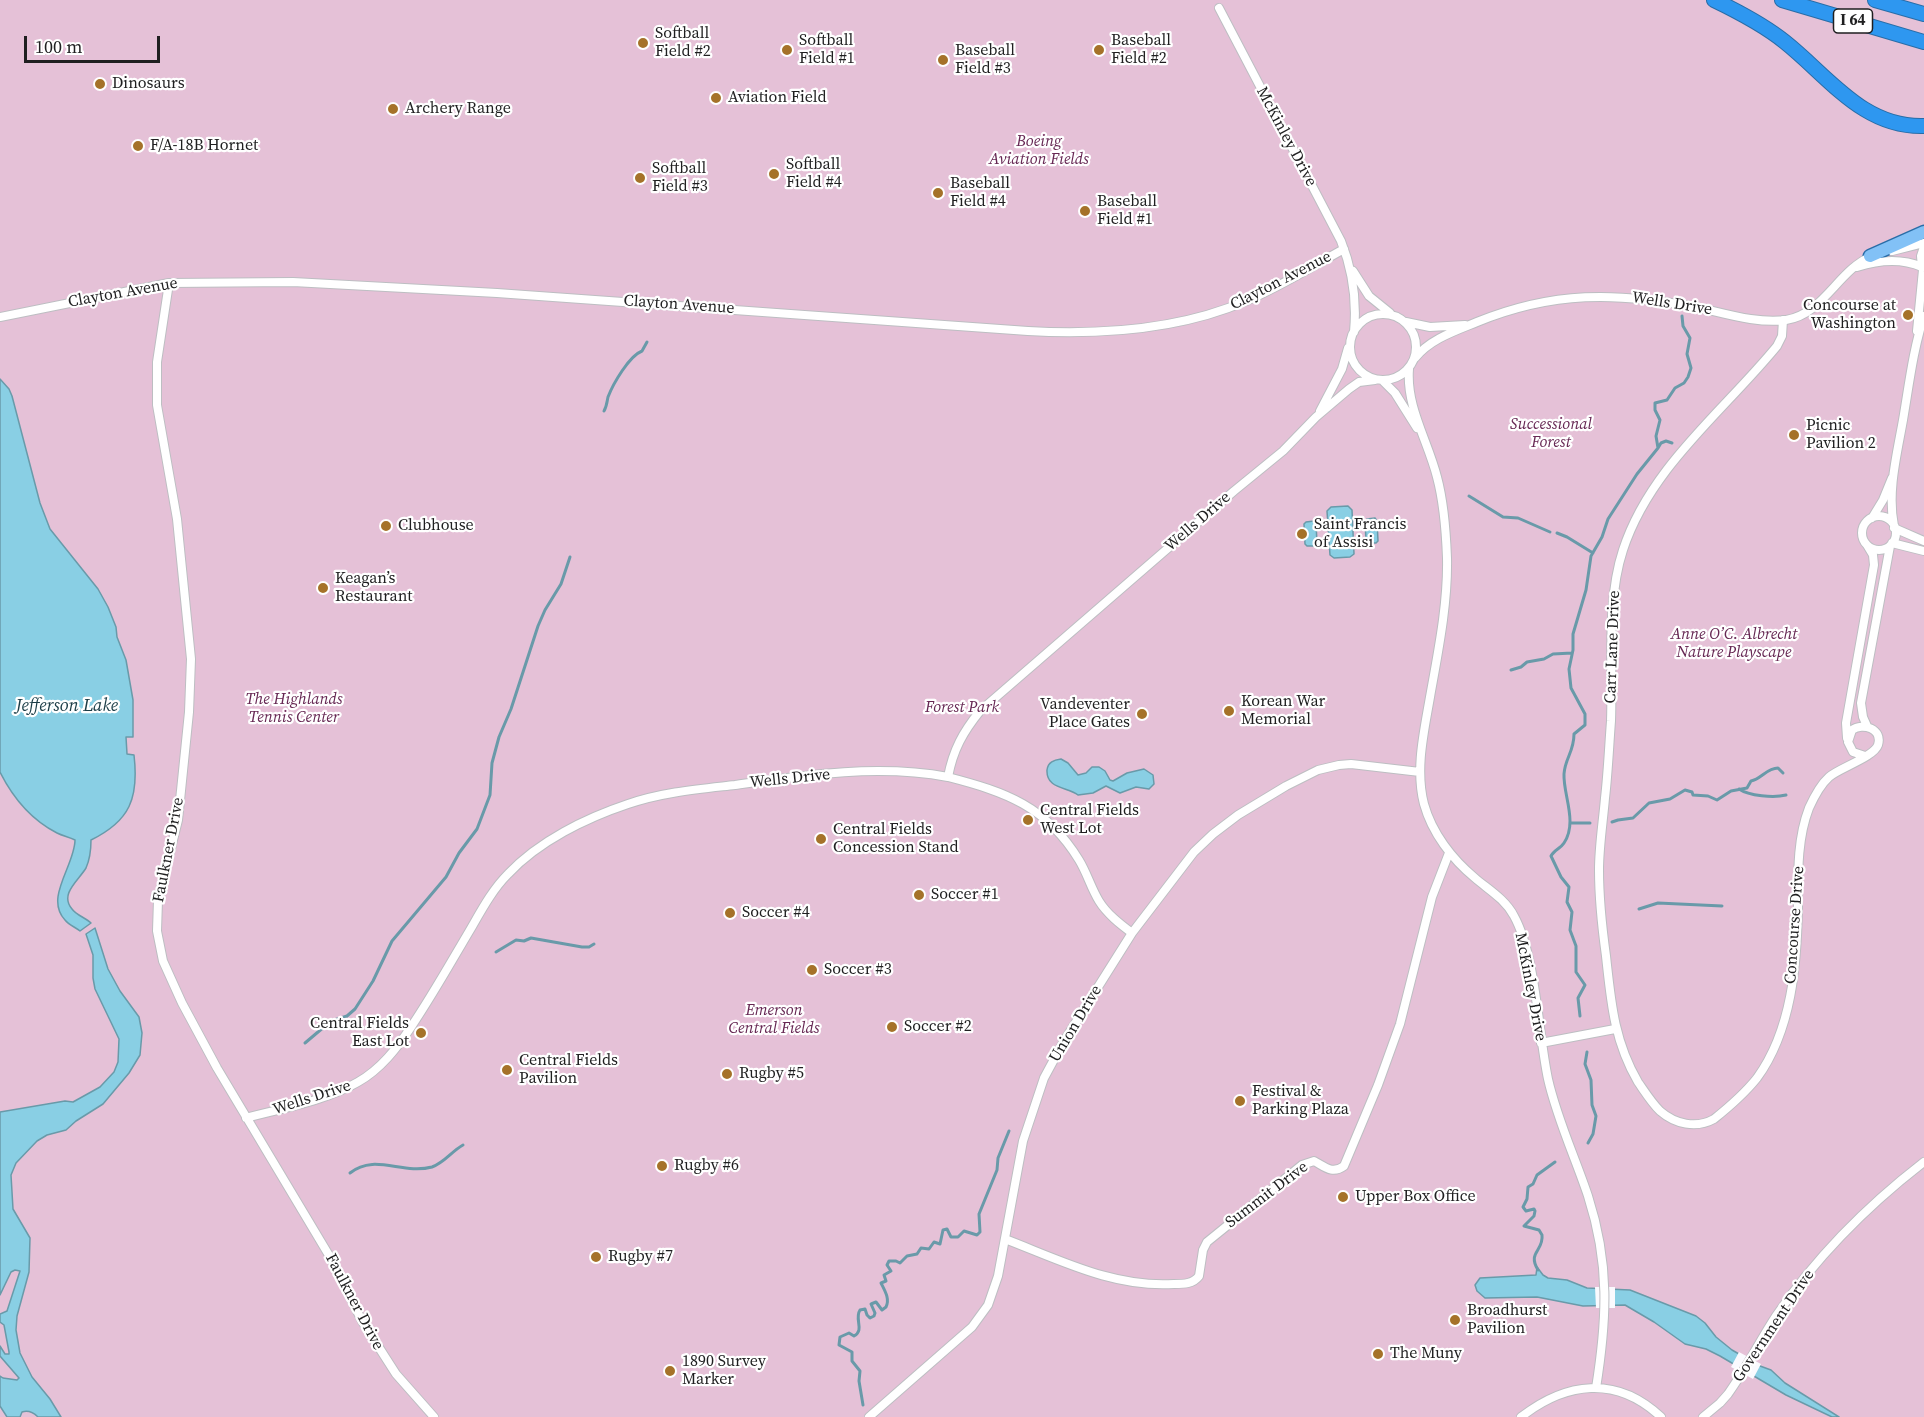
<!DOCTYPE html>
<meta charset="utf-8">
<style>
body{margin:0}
#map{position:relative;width:1924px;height:1417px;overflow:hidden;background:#fafafe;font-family:"Source Serif 4",serif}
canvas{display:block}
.scale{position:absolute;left:24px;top:36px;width:136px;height:27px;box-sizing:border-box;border:3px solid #1f1f20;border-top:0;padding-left:8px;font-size:18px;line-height:21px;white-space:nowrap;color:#1f1f20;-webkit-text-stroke:4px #fff;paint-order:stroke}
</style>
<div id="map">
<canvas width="1924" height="1417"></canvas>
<div class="scale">100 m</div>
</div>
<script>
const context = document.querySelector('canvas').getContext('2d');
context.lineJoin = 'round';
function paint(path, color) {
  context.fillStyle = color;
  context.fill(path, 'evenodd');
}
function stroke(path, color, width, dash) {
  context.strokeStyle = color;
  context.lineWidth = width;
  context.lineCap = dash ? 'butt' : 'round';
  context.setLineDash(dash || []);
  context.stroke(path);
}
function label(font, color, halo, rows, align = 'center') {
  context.font = font + ' "Source Serif 4",serif';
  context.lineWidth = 4.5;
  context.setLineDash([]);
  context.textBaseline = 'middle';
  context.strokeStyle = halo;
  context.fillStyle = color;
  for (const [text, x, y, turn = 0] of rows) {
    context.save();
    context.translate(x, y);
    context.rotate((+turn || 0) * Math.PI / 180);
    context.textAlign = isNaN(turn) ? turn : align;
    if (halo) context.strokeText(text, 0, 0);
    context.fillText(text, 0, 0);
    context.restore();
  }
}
const green = new Path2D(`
 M0,0H1924V1417H0Z`);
const water = new Path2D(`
 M0,379L9,389L12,396L40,503L50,529L98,589L108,607L116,627L117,637L126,660L133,700V737H126L127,754L134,755C139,798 130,821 91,840C91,849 90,859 86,868C79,880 59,894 72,909C76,915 86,918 91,923L80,931C75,927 69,925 65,920C44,898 75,865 75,840C69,837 63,836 57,833C32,820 13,798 0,772Z
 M1348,506L1352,510L1354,554L1350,557L1334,558L1330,555L1327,511L1331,507Z
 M1375,518L1377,521L1378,541L1376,543H1369L1366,541L1365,521L1367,519Z
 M1314,521L1316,523L1317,543H1315V546H1307L1305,544L1304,524L1306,522Z
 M1061,759L1068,763L1078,775L1086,773L1092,767H1099L1105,771L1110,780L1113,781L1127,773L1144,769L1153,775L1154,784L1149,789L1136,787L1120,793L1106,786L1093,793L1078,795C1068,787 1046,789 1047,770C1048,762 1054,760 1061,759Z
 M95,928L108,969L120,991L139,1017L142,1033L140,1055L129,1073L103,1104L76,1121L66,1130L47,1135L37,1141L16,1163L11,1175L13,1209L30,1238L29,1272L17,1316L16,1330L20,1353L32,1377L50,1399L61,1417H38C34,1413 28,1410 22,1412L20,1417H7L0,1406V1376L3,1378L17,1380L19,1378L0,1356V1346L5,1354H9V1352L4,1325L0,1322V1314L7,1311L20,1271L15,1270L11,1272L0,1295V1112L65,1101L73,1102L100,1087L114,1072L118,1062L119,1039L95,989L93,978V955L86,934Z
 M1537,1267L1543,1275L1548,1278L1567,1280L1587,1288L1630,1290L1696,1316L1705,1323L1716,1337L1732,1350L1760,1366L1771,1370L1785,1383L1839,1417H1832L1786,1395L1720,1356L1706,1349L1685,1344L1654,1322L1625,1305L1583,1306L1537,1297L1485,1298L1477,1291L1475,1285L1480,1278L1536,1275Z`);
const pier = new Path2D(`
 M1595,1287H1615V1308H1596Z
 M1739,1352L1761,1364L1753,1379L1731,1367Z`);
const stream = new Path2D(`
 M604,411C607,406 607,401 608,397C613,384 629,356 642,351L647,342
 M1658,448L1661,443L1666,441L1672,443
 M1469,496L1503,517L1518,518L1550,532
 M1557,533L1567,537L1593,553
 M1511,670L1521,667L1527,662L1544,659L1553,654L1572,653
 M1739,789C1749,796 1774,798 1786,795
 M1612,822L1618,820L1633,818L1649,803L1670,799L1685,790L1692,792L1693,795L1708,796L1717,800L1731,791L1747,788L1751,781C1761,779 1767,768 1778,768L1783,773
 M1571,823H1590
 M1639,909L1658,903L1722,906
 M496,952L516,940L524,941L531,938L582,947H589L594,944
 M1580,1016L1578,998L1585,985L1576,972V946L1570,930L1572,912L1567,902L1569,887L1561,877L1551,856C1554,850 1561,848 1564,843C1578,822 1563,795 1564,774C1565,758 1574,752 1574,734L1585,725V714L1571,688L1569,669L1573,650V634L1586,590L1591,556L1602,537L1608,519L1637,474L1658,448L1656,436L1660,420L1655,410V403L1667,400L1675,388L1684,383L1688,377L1691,368L1687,354L1690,338L1683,326L1682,316
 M305,1043L331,1021L347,1016L355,1009L373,981L392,941L446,877L459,853L477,829L490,795L492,763L499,737L511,709L538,626L545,610L561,584L570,557
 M1587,1052L1585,1064L1591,1080L1592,1105L1596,1116L1593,1134L1588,1143
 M350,1173C375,1153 402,1175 432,1167C444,1163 452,1151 463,1145
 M1538,1270C1527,1252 1544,1251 1542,1235L1539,1230L1524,1226L1534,1216L1535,1211L1534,1209L1526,1211L1523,1207L1527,1199L1528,1187L1533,1184L1537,1175L1555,1162
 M863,1405L859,1381L860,1371L852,1361V1352L839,1345L840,1337L849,1333L854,1336C865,1330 854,1319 860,1310L865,1309L867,1315L870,1318L874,1316L875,1313L871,1304L876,1302L882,1310L886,1307C890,1299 885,1291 881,1283L886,1281L884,1275L891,1271L887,1265L889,1261H896L900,1263L907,1256L917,1254L921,1248L929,1249L934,1242L940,1244L943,1230L947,1229L951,1237H958L964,1231L977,1235L980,1232L979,1214L997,1170L998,1158L1009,1131`);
const street = new Path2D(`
 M1219,8L1341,241C1353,271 1357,300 1354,332
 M1892,251L1924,243
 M1857,267C1879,260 1901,258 1922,267
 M1922,268L1921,256L1924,247
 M1353,271L1369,296L1390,313
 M169,283L157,362V405L177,519L191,659L189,712L178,820L158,900L157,931L163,961L182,1003L217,1068L330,1257L362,1321L396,1374L434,1417
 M1350 347a33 33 0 1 1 66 0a33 33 0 1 1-66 0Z
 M0,317L169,283L293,282L497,293L1028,331C1101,335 1179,330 1246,301C1280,287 1311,267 1344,249
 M1783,320L1782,336L1777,346C1724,411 1650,467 1623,550C1606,601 1613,668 1611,721C1609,747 1608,772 1605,798C1603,822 1599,846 1599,870C1599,899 1602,927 1606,956C1611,1002 1614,1041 1638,1082C1645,1092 1651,1102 1660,1111C1675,1124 1696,1129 1714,1119C1729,1107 1745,1093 1757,1078C1792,1030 1797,964 1798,907C1798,874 1797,839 1809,808C1814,797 1820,785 1829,777C1839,768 1874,757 1878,745C1883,729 1863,722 1852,730L1848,742L1853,752L1865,756
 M1406,322L1430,327L1465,325
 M1917,331L1923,270
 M1415,358C1430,339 1455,331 1477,322C1553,291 1616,292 1696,307C1724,313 1757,324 1786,320C1824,314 1838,270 1872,256
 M1409,369C1406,407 1428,441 1437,477C1444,503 1446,531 1447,558C1448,604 1438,652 1430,697C1424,732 1415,769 1424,804C1432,833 1452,859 1475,878C1489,890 1505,899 1514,916C1536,956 1538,1032 1548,1079C1557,1119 1575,1157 1588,1196C1610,1264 1607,1319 1596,1388
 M1383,381L1395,393L1417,428
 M1320,411L1342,369L1348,348
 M1862 533a17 17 0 1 1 34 0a17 17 0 1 1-34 0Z
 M1872,518L1883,500L1892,478
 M1894,526C1887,492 1897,454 1903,420C1909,385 1913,350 1924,316
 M1894,528L1924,541
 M1892,543L1924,551
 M1867,726L1863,717L1861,703L1890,546
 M1847,738L1846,723L1874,565L1873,555L1867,545
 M948,777C1006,792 1046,806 1079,860C1087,873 1091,888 1099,901C1107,914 1120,924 1132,933
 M1541,1043L1615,1029
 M246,1118C283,1108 325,1101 358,1082C381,1069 397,1048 411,1027C432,996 451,962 470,930C481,911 492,890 508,874C539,841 586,818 628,804C663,792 700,789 735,785C805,775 878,764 948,777C953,750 963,732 980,711L1234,491L1283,451L1316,417L1349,389L1359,382L1375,380
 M1005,1239C1060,1260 1114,1288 1174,1284C1184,1284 1193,1284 1199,1276L1203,1250L1207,1242L1302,1165L1314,1161C1324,1166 1332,1175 1344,1166L1378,1085L1400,1024L1432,897L1449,853
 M869,1417L972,1327L988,1305L998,1276L1023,1141L1044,1078L1064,1041L1132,933L1194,852L1213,834L1238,815L1286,786L1318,770L1339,765L1351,764L1420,772
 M1521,1417C1566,1382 1616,1375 1661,1417
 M1703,1417L1720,1403L1728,1394C1746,1369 1759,1342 1776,1316C1817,1256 1867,1206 1924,1162`);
const primary = new Path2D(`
 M1870,256L1924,232`);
const highway = new Path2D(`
 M1714,0C1739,12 1764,25 1785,42C1829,77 1863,128 1924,126
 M1782,0L1924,42
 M1875,0L1924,14`);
const markers = [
 [643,43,6,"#a57229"],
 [787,50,6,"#a57229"],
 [1099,50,6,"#a57229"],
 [943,60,6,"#a57229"],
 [100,84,6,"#a57229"],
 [716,98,6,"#a57229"],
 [393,109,6,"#a57229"],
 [138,146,6,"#a57229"],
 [774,174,6,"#a57229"],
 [640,178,6,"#a57229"],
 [938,193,6,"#a57229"],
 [1085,211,6,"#a57229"],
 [1908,315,6,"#a57229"],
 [1794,435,6,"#a57229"],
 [386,526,6,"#a57229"],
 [1302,534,6,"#a57229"],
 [323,588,6,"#a57229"],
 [1229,711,6,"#a57229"],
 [1142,714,6,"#a57229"],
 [1028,820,6,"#a57229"],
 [821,839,6,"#a57229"],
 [919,895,6,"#a57229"],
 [730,913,6,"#a57229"],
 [812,970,6,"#a57229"],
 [892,1027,6,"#a57229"],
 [421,1033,6,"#a57229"],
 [507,1070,6,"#a57229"],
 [727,1074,6,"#a57229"],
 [1240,1101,6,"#a57229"],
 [662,1166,6,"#a57229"],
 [1343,1197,6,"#a57229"],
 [596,1257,6,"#a57229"],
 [1455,1320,6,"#a57229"],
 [1378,1354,6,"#a57229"],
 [670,1371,6,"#a57229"]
];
const shields = [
 [1853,21,39]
];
const shieldNames = [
 ["I 64",1853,21]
];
const poiNames = [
 ["Softball",655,34],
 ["Field #2",655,52],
 ["Softball",799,41],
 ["Field #1",799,59],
 ["Baseball",1111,41],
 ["Field #2",1111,59],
 ["Baseball",955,51],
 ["Field #3",955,69],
 ["Dinosaurs",112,84],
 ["Aviation Field",728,98],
 ["Archery Range",405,109],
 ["F/A-18B Hornet",150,146],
 ["Softball",786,165],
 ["Field #4",786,183],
 ["Softball",652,169],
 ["Field #3",652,187],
 ["Baseball",950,184],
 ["Field #4",950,202],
 ["Baseball",1097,202],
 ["Field #1",1097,220],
 ["Concourse at",1896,306,"right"],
 ["Washington",1896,324,"right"],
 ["Picnic",1806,426],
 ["Pavilion 2",1806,444],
 ["Saint Francis",1314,525],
 ["of Assisi",1314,543],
 ["Clubhouse",398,526],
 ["Keagan’s",335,579],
 ["Restaurant",335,597],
 ["Korean War",1241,702],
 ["Memorial",1241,720],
 ["Vandeventer",1130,705,"right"],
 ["Place Gates",1130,723,"right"],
 ["Central Fields",1040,811],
 ["West Lot",1040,829],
 ["Central Fields",833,830],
 ["Concession Stand",833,848],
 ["Soccer #1",931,895],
 ["Soccer #4",742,913],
 ["Soccer #3",824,970],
 ["Central Fields",409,1024,"right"],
 ["East Lot",409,1042,"right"],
 ["Soccer #2",904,1027],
 ["Central Fields",519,1061],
 ["Pavilion",519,1079],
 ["Rugby #5",739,1074],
 ["Festival &",1252,1092],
 ["Parking Plaza",1252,1110],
 ["Rugby #6",674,1166],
 ["Upper Box Office",1355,1197],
 ["Rugby #7",608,1257],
 ["Broadhurst",1467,1311],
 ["Pavilion",1467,1329],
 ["The Muny",1390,1354],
 ["1890 Survey",682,1362],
 ["Marker",682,1380]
];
const streetNames = [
 ["McKinley Drive",1286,137,62],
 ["Clayton Avenue",1281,281,-27],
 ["Clayton Avenue",123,293,-10],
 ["Wells Drive",1672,304,9],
 ["Clayton Avenue",679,305,4],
 ["Wells Drive",1198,522,-41],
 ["Carr Lane Drive",1613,647,-88],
 ["Wells Drive",790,779,-6],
 ["Faulkner Drive",169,850,-79],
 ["Concourse Drive",1795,925,-86],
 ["McKinley Drive",1530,987,79],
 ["Union Drive",1076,1024,-59],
 ["Wells Drive",312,1098,-18],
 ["Summit Drive",1267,1195,-37],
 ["Faulkner Drive",354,1302,62],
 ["Government Drive",1774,1326,-56]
];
const parkNames = [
 ["Boeing",1039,142],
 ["Aviation Fields",1039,160],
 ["Successional",1551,425],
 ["Forest",1551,443],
 ["Anne O’C. Albrecht",1734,635],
 ["Nature Playscape",1734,653],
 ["The Highlands",294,700],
 ["Tennis Center",294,718],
 ["Forest Park",962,708],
 ["Emerson",774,1011],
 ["Central Fields",774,1029]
];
const waterNames = [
 ["Jefferson Lake",67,706]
];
paint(green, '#e5c1d7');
paint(water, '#89cfe4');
stroke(water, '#699aa9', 1.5);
paint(pier, '#fafafe');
stroke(stream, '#699aa9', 3);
stroke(street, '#bdbec2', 10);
stroke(primary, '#296da7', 15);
stroke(highway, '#296da7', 16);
stroke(street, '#fff', 8);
stroke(primary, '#82c1f6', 12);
stroke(highway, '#2e97f0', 14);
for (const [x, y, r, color] of markers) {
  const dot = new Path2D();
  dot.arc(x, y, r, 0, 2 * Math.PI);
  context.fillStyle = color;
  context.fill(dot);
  stroke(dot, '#fff', 2);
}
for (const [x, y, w] of shields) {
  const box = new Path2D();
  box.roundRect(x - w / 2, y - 12, w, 24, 4.5);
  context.fillStyle = '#fff';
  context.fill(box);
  stroke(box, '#1f1f20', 1.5);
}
label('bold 15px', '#1f1f20', null, shieldNames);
label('16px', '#1f1f20', '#fff', poiNames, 'left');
label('16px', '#1f1f20', '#fff', streetNames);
label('italic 16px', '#662753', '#fff', parkNames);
label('italic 18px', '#1b3c46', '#fff', waterNames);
</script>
